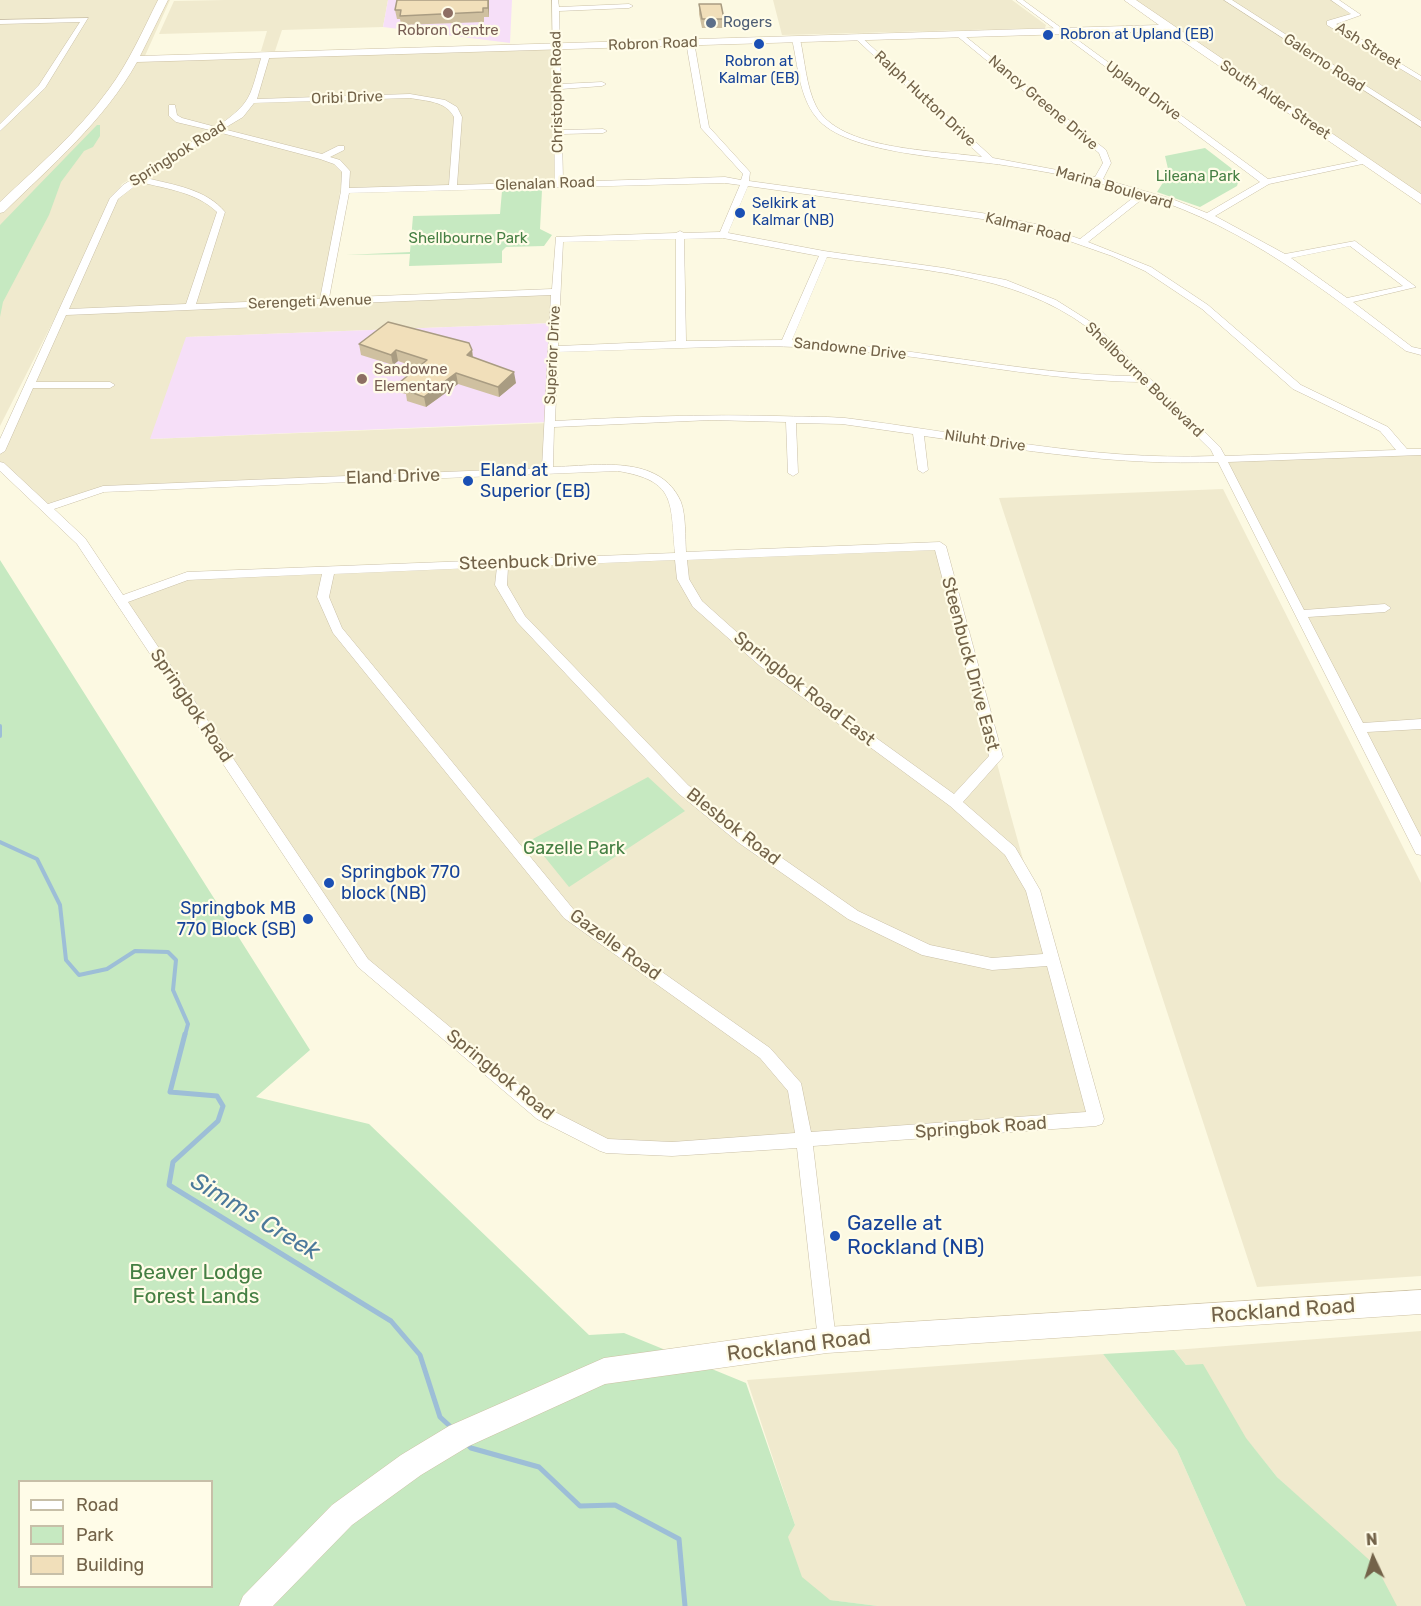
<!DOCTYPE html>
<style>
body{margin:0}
#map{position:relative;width:1421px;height:1606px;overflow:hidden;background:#fcf9e2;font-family:Rubik,sans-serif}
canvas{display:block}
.legend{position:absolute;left:18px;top:1480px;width:195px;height:108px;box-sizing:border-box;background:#fffce8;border:2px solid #c7bfa8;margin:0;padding:8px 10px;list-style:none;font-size:18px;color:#736349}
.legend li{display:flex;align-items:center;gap:12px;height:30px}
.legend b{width:30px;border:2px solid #c7bfa8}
.north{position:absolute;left:1343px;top:1528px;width:60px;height:60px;-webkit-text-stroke:4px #fffce8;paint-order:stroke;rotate:356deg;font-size:16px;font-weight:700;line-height:24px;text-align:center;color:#736349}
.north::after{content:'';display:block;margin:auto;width:21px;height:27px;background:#736349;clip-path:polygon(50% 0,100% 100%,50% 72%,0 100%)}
</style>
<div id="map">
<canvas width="1421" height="1606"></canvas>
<ul class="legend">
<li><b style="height:8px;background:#fff"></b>Road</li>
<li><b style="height:16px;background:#c6e9c1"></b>Park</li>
<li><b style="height:16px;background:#f1dfba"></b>Building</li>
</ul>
<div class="north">N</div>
</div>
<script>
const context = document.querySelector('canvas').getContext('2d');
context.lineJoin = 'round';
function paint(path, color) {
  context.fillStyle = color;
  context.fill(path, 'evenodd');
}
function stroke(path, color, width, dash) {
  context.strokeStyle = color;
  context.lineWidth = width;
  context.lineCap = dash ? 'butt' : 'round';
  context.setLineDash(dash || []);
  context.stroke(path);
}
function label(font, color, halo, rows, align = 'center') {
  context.font = font + ' Rubik,sans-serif';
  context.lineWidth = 4.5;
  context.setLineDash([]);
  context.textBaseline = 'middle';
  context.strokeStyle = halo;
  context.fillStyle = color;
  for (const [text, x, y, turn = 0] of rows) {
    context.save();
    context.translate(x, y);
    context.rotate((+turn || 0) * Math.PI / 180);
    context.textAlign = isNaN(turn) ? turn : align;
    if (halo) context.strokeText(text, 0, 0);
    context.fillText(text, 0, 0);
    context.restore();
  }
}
const residential = new Path2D(`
 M0,0H170L144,58L556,46L559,183L345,191L346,171L335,163L343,171L324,301L556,292L555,323L187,337L151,439L549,423L547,471L103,488L46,508L0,464V452L113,203L0,426ZM246,107L115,198L122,184Z
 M225,0H388L383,27L282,30L275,51H261L267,31L159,34L174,1Z
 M773,0H1012L1046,25L1045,28L782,35Z
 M1128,0H1333L1357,15L1331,23L1421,77V201Z
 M1421,451V850L1221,459Z
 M1223,489L1421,883V1276L1257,1287L999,498Z
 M940,546L1009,809L1095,1119L671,1146L608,1142L544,1112L368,960L121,600L187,576Z
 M1421,1331V1606H1389L1369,1563L1277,1477L1174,1350Z
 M1103,1354L1177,1450L1246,1606H878L755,1591L795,1525L747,1380Z`);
const education = new Path2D(`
 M388,0H512L510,43L383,27Z
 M555,323L549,422L150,439L186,337Z`);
const green = new Path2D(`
 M97,125H100V136L93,147L84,151L61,182L49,215L3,302L0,317V225Z
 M1205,148L1231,168L1239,179L1237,186L1200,207L1157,192L1169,173L1165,156Z
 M542,190L540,229L552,235L544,246L506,247L502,251V263L409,266L410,254L346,255L410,252L413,216L500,214L502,191Z
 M0,560L310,1050L256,1097L369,1124L589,1335L624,1333L746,1383L795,1525L788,1537L802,1577L830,1600L878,1606H0ZM20,1482H212V1586H20Z
 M648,777L685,811L569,887L531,840Z
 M1174,1350L1186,1365L1203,1364L1246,1438L1277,1477L1376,1566L1397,1606H1246L1177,1450L1103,1354Z`);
const streamFar1 = new Path2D(`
 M0,726V736
 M0,842L37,859L60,905L66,960L79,975L107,969L135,951L168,952L176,960L173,990L188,1024L185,1035`);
const stream = new Path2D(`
 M185,1034L170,1092L217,1096L223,1106L218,1121L173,1162L169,1185L391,1321L420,1355L440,1417L453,1429
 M466,1443L471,1448L539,1467L580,1506L615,1505L679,1539L685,1606`);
const street = new Path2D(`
 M552,0H558L559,7L629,4L633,6L629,8L559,11L561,84L602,82L606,84L602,86L561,89L562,130L603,129L607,131L603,133L562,134L563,182L725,177L741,180L743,174L701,128L686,42L690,40L694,42L709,127L750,172L749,181L982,213L1040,225L1080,239L1138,194C1094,180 1049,172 1003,165C957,158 845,155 816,117C799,96 798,65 792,39L796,37L800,39C805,61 806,86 816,106C839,151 937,150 982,157L856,39L855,37L859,35L993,158L1095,177L1103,163L1099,153L957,36L956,34L960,32L1106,150L1111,163L1103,179L1172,199L1207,213L1260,182L1016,0H1023L1268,179L1367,159V163L1269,184L1215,216L1285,254L1355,241L1416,287L1353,302L1412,347L1421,349V355L1406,351C1322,289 1247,228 1146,196L1088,242L1151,267L1208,305L1301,385L1388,427L1407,449H1421V455L1228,462L1304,610L1385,604L1391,608L1385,612L1308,617L1363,723L1421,719V729L1367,732L1421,837V855L1416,854L1414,850L1218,462C1118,466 1022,450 924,436L928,470L923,473L918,470L913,434L842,424L796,423L798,473L793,476L788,473L786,422L711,420L554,427L553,467C595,466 660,453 681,502C686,516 685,537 686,552L940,542L946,546L1003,757L963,802L1015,847L1040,890L1104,1119L1102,1124L1096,1126L813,1146L836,1340L833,1346L827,1349L821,1346L818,1340L797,1148L672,1156L606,1153L600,1151L537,1119L358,967L77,544L0,471V462L4,463L48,504L103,486L542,468L551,295L66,315L36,382H110L115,385L110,388H33L5,451L0,454V439L110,198L123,185L210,130L176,122L169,116V105H175L177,115L182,118L216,127C253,103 250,95 262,55L266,53L270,55L257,99L410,94L445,100L457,107L462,117L457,185L555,182ZM410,98C426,101 446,101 454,117L449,185L349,188L350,171L340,160L330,157L344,150V146H338L322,154L223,129L243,117L254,103ZM218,132L320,159L334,164L342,172L341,191L320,299L196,304L225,212C206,189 174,185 146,178ZM140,182C167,189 196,192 217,212L186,304L69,309L118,199ZM725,183L740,185L720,232L684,233L680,231L676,233L556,237L552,289L329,298L349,193ZM748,186L982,219L1035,229L1112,256L1145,271L1202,309L1293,389L1380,431L1396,450L1225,456L1220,447L1094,324L1056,300L1006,280L944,268L824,251L728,233ZM723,238L819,256L782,340L686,341L684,239ZM676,239V341L558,346L563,242ZM1350,246L1403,286L1347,298L1291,258ZM827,257C915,270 1013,272 1087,327C1105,341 1120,360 1136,376C1020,375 907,345 792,340ZM746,346C796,346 846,349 897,355C979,365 1059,381 1142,382L1211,450L1214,456C1089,461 968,433 845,418C822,416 799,417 777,416C703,414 629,417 555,421L558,352ZM618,471C677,481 670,502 675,553L187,572L123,595L85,538L54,509L104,492ZM935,550L989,756L954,794L768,660L702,601L689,579L687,560ZM675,560L677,579L693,607L760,666L950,806L1005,855L1026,891L1043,954L992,958L930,945L858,911L749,835L688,785L525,616L507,585L508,567ZM497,567L495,585L517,622L678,793L739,843L848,919L922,955L992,970L1047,966L1086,1112L811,1132L801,1083L770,1048L574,910L342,628L329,597L334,574ZM322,574L317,597L333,633L564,918L760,1058L788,1091L795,1133L672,1142L608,1139L549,1109L368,959L128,602L188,580Z
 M1224,0H1232L1421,121V127Z
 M1331,0H1339L1361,15L1336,24L1421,76V81L1327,25V21L1351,14Z
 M88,18L45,88L0,131V124L39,85L80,22L0,24V20Z`);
const secondary = new Path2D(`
 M158,0H168L140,56L1159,25L1124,0H1136L1421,194V204L1168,31L137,62C104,121 52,165 4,212L0,213V202C38,166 78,132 109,89C129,62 143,30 158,0Z
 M1421,1290V1314L827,1353L605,1384L469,1446L421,1475L352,1525L273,1606H239L243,1596L332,1505L401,1455L449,1426L604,1358L827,1327Z`);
const wall = new Path2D(`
 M397,0H489V17H484V22L401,25L400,19H397L395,10Z
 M699,4L724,19V28H702L699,14Z
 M359,344L472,350L473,357L516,383L499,397L458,384L426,407L407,401L406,394L402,393L400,382L418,368L398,361L393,365L361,355Z`);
const shadedWall = new Path2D(`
 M488,0H489V17L488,8Z
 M396,350L398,361L393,365L391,355Z
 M472,350L473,361L467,355Z
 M514,372L516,383L499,397L498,387Z
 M456,373L458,384L426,407L424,397Z`);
const building = new Path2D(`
 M397,0H488V8H483V12L400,16L401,10H395Z
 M699,4H721L724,19H702Z
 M388,322L469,343L472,350L467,355L514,372L498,387L456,373L424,397L405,390L411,386L400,382L427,360L396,350L391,355L359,344Z`);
const markers = [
 [448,13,6,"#8d6e63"],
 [711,23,6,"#5c6f8a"],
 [1048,35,6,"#1a4fb4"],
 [759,44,6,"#1a4fb4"],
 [740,213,6,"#1a4fb4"],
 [362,379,6,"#8d6e63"],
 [468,481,6,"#1a4fb4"],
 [329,883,6,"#1a4fb4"],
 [308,919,6,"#1a4fb4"],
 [835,1236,6,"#1a4fb4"]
];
const farServicenames = [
 ["Rogers",723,23]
];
const farEducationnames = [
 ["Robron Centre",448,31],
 ["Sandowne",374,370,"left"],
 ["Elementary",374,387,"left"]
];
const farTransitnames = [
 ["Robron at Upland (EB)",1060,35],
 ["Robron at",759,62,"center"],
 ["Kalmar (EB)",759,79,"center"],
 ["Selkirk at",752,204],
 ["Kalmar (NB)",752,221]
];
const farStreetnames = [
 ["Robron Road",653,44,-2],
 ["Ash Street",1368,46,32],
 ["Galerno Road",1324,63,33],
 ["Upland Drive",1143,91,36],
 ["Christopher Road",557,92,-91],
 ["Oribi Drive",347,98,-2],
 ["Ralph Hutton Drive",925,99,43],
 ["South Alder Street",1275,100,34],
 ["Nancy Greene Drive",1043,103,40],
 ["Springbok Road",178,154,-32],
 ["Glenalan Road",545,184,-2],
 ["Marina Boulevard",1114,188,16],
 ["Kalmar Road",1028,228,14],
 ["Serengeti Avenue",310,302,-2],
 ["Sandowne Drive",850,349,6],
 ["Superior Drive",553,355,-87],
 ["Shellbourne Boulevard",1144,380,44],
 ["Niluht Drive",985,441,8]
];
const farParknames = [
 ["Lileana Park",1198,177],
 ["Shellbourne Park",468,239]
];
const transitNames = [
 ["Eland at",480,471],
 ["Superior (EB)",480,492],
 ["Springbok 770",341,873],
 ["block (NB)",341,894],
 ["Springbok MB",296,909,"right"],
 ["770 Block (SB)",296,930,"right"]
];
const streetNames = [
 ["Eland Drive",393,477,-2],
 ["Steenbuck Drive",528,562,-2],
 ["Steenbuck Drive East",970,664,75],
 ["Springbok Road East",804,689,38],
 ["Springbok Road",191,706,56],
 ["Blesbok Road",733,827,38],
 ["Gazelle Road",615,945,36],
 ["Springbok Road",500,1075,39],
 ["Springbok Road",981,1128,-4]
];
const parkNames = [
 ["Gazelle Park",574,849]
];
const nearTransitnames = [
 ["Gazelle at",847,1224],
 ["Rockland (NB)",847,1248]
];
const nearParknames = [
 ["Beaver Lodge",196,1273],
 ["Forest Lands",196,1297]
];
const nearStreetnames = [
 ["Rockland Road",1283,1311,-4],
 ["Rockland Road",799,1346,-7]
];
const nearWaternames = [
 ["Simms Creek",255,1217,31]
];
paint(residential, '#f0eace');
paint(education, '#f6dff8');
paint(green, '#c6e9c1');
stroke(streamFar1, '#9dbed7', 4);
stroke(stream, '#9dbed7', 5);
stroke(street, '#cac0a7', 1);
stroke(secondary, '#cdc1a4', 1);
paint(street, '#fff');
paint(secondary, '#fff');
paint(wall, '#cfc0a0');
paint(shadedWall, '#a99c82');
paint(building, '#f1dfba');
stroke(building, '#a99c82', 1.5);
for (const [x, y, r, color] of markers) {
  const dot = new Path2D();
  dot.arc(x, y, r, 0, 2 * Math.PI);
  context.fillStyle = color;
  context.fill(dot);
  stroke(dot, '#fffce8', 2);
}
label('15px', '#4e5e75', '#fffce8', farServicenames, 'left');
label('15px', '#785e54', '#fffce8', farEducationnames);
label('15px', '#164399', '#fffce8', farTransitnames, 'left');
label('15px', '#736349', '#fffce8', farStreetnames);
label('15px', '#457f43', '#fffce8', farParknames);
label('18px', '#164399', '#fffce8', transitNames, 'left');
label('18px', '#736349', '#fffce8', streetNames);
label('18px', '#457f43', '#fffce8', parkNames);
label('21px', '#164399', '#fffce8', nearTransitnames, 'left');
label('21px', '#457f43', '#fffce8', nearParknames);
label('21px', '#736349', '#fffce8', nearStreetnames);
label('italic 24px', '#4c799b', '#fffce8', nearWaternames);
</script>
